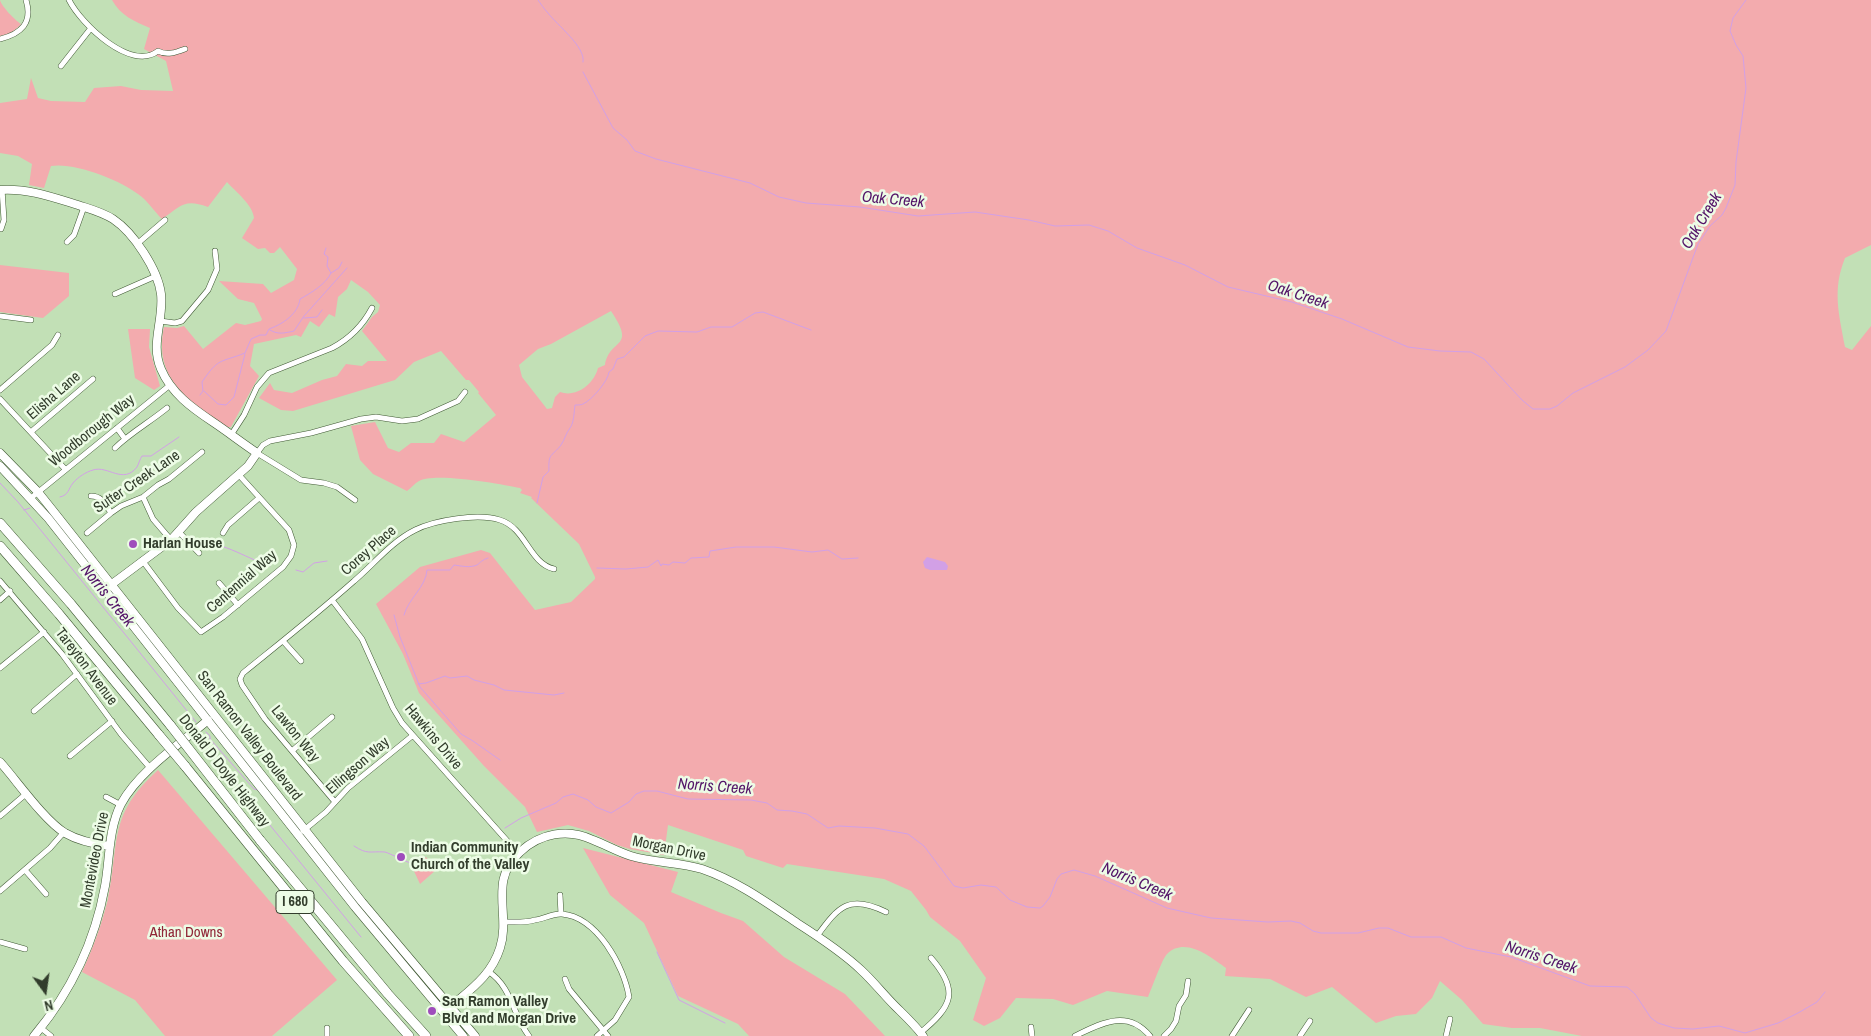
<!DOCTYPE html>
<style>
body{margin:0}
#map{position:relative;width:1871px;height:1036px;overflow:hidden;background:#c2e0b6;font-family:"Archivo Narrow",sans-serif}
canvas{display:block}
.north{position:absolute;left:20px;top:966px;width:50px;height:50px;-webkit-text-stroke:4px #edfce6;paint-order:stroke;rotate:166deg;font-size:14px;font-weight:700;line-height:20px;text-align:center;color:#323d2c}
.north::after{content:'';display:block;margin:auto;width:18px;height:22px;background:#323d2c;clip-path:polygon(50% 0,100% 100%,50% 72%,0 100%)}
</style>
<div id="map">
<canvas width="1871" height="1036"></canvas>
<div class="north">N</div>
</div>
<script>
const context = document.querySelector('canvas').getContext('2d');
context.lineJoin = 'round';
function paint(path, color) {
  context.fillStyle = color;
  context.fill(path, 'evenodd');
}
function stroke(path, color, width, dash) {
  context.strokeStyle = color;
  context.lineWidth = width;
  context.lineCap = dash ? 'butt' : 'round';
  context.setLineDash(dash || []);
  context.stroke(path);
}
function label(font, color, halo, rows, align = 'center') {
  context.font = font + ' "Archivo Narrow",sans-serif';
  context.lineWidth = 5;
  context.setLineDash([]);
  context.textBaseline = 'middle';
  context.strokeStyle = halo;
  context.fillStyle = color;
  for (const [text, x, y, turn = 0] of rows) {
    context.save();
    context.translate(x, y);
    context.rotate((+turn || 0) * Math.PI / 180);
    context.textAlign = isNaN(turn) ? turn : align;
    if (halo) context.strokeText(text, 0, 0);
    context.fillText(text, 0, 0);
    context.restore();
  }
}
const green = new Path2D(`
 M0,0C2,7 15,20 21,24C15,31 10,34 0,36Z
 M112,0H1871V245L1845,258C1832,290 1839,314 1845,347L1852,350L1871,326V1036H1582L1540,1028H1512L1483,1024L1462,1000L1440,981L1432,998L1416,1014L1396,1016L1376,1023L1332,987L1306,997L1270,979L1225,976L1226,968C1211,957 1185,936 1167,954C1162,959 1152,988 1148,997L1107,991L1073,1005L1053,999L1016,998L1000,1018L984,1026L973,1020L986,978L960,941L930,917L926,910L911,891L884,879L787,864L783,868L746,856L743,850L668,825L664,855L630,849L617,845L589,831L568,825L537,832L525,807L484,766L419,693L403,654L376,604L420,567L481,550L490,553L535,610L571,602L595,579V577L579,544L531,498L532,497L520,493L522,490L520,488C501,484 434,472 419,481C415,483 411,488 407,491L373,474L360,460L351,426L375,422L388,448L399,452L411,443H434L441,434L464,442L496,415L478,393L479,392L469,380H466L441,351L414,362L395,380L293,411L281,410L259,398L270,383L274,390L292,393L322,380L337,376L346,364L362,366L368,361H387L362,331L372,317L378,312L380,305L368,292L351,280L347,289L338,297L335,317L329,314L319,327L310,321L301,337L296,335L254,344L250,366L259,376L232,425L231,427H227C189,401 153,379 164,327L177,328L184,326L203,349L236,323L245,325L261,321L262,319L254,303L238,299L219,281L263,284L271,293L294,280L297,269L280,247L274,253H270L265,248L258,249L242,238L254,218C253,205 236,192 227,182L208,207C184,198 181,206 162,219C154,211 147,200 138,194C120,180 74,162 51,166L44,188L29,185L32,164L18,156L0,153V103L27,99L31,78L38,98L51,101L85,102L94,88L121,86L141,90L173,91L166,61L144,49L150,28C134,21 121,16 112,0ZM611,311C637,350 610,337 605,365L598,368C594,384 576,398 560,392L555,397L552,408L547,409L522,377L519,365L538,349L551,344Z
 M0,265L69,273V296L43,318L0,312Z
 M128,329H150L149,347L160,386L154,390L135,378Z
 M158,770L337,980L272,1036H165L135,1000L82,972C93,948 102,924 108,899C120,840 108,815 158,770Z
 M583,848L678,872L671,892L721,913L743,921L784,957L845,994L885,1036H749L738,1024L678,996L644,923L610,895Z
 M426,857L436,870L420,884L413,869Z`);
const water = new Path2D(`
 M927,557L945,562L948,566L947,570H930L925,568L923,562Z`);
const stream = new Path2D(`
 M538,0C541,4 544,9 548,13C557,25 586,47 583,62
 M583,72L613,128L627,140L635,151L656,159L750,183L779,197L806,203L860,207L918,216L975,212L1029,220L1055,226L1089,225L1108,231L1137,248L1185,265L1228,287L1292,302L1342,319L1408,347L1440,351L1471,352L1484,359L1522,400L1533,409H1550L1557,406L1573,393L1625,367L1648,350L1666,331L1698,244L1710,226L1722,215L1726,208L1735,185L1736,162L1746,88L1743,56L1736,45L1730,31L1733,18L1746,0
 M331,273L339,268L342,262
 M304,318L317,317L322,310
 M270,330C278,335 285,333 294,331L304,316L347,268
 M204,391L218,404L226,405L234,397L245,354
 M200,395L203,391L202,382C219,357 220,363 245,353L251,339L260,335H266L269,329C283,324 298,314 300,299C311,293 326,284 331,273L327,266L328,257L324,254L326,248
 M0,483L18,502L196,722
 M60,497C69,495 68,489 73,483C78,477 86,472 93,470C108,465 123,485 137,467C139,463 140,459 142,456H151L179,437
 M537,503L543,477L549,471C548,452 552,457 561,445C565,439 566,433 570,428C574,423 574,412 575,405C578,405 581,405 583,404C592,400 608,381 609,372L613,369L617,359L624,357L645,336L658,331L697,332L711,327H732L755,313L763,312L811,330
 M24,510L30,508
 M202,544C218,539 254,562 270,566
 M597,568L626,569L648,567L658,560L661,566L662,564L669,565L673,562L685,563L691,558L709,557L710,551L736,547H774L812,552L828,550L842,559L858,558
 M296,570L303,572L314,563L327,561
 M394,615L400,637L420,687L461,734L473,741L500,760
 M404,615C408,599 426,587 427,570H450L454,565C461,566 470,568 477,565C481,562 482,560 488,558
 M418,684L426,683L445,676L450,678L467,676L474,680L494,685L504,690L554,695L564,693
 M206,732L210,736V739L254,789L258,790
 M210,739L207,743L208,749L361,937
 M505,828L521,818L556,803L563,797L573,794L588,800L596,807L611,813L629,802L636,794L644,791H657L688,799L751,800L767,803L777,810L792,811L807,814L828,828L839,826L875,828L908,834L924,846L954,886L963,888L981,885L996,887L1010,900L1027,907L1040,908L1043,906L1050,897L1057,879L1061,874L1074,870L1095,876L1167,908L1211,918L1268,922L1291,921L1300,923L1313,931L1321,933H1358L1379,928H1388L1411,937H1441L1466,948L1511,957L1590,986L1627,987L1635,994L1651,1018L1658,1023L1674,1028L1693,1029L1719,1026L1745,1033L1778,1023L1798,1013L1817,1002L1825,992
 M354,846C368,855 369,851 385,852C389,853 409,863 415,865
 M657,952L679,1000L725,1023`);
const street = new Path2D(`
 M69,0C81,24 131,72 158,51C167,56 177,52 185,49
 M0,39C21,34 33,23 26,0
 M61,66L91,28
 M1,229L4,220L2,189
 M67,242L74,235L84,207
 M137,244L165,220
 M115,294L156,276
 M0,316L31,320
 M160,321L175,323L182,321L208,290L217,269L215,251
 M0,390L52,345L58,335
 M0,399L65,469
 M117,428L125,439
 M32,431L93,379
 M231,435L244,415L257,387L269,373L332,348C349,339 363,325 372,308
 M115,448C130,433 150,422 167,408
 M91,496C102,496 105,504 111,513
 M143,497L153,519L171,540
 M31,498L170,385
 M355,500L337,487L324,483L301,480L257,453L263,445L270,441L311,433L361,419L376,417L402,421L418,419L458,401L465,392
 M179,532L199,553
 M87,533L111,513L121,506L143,497L158,485L169,479L202,452
 M223,533L228,525L259,498
 M142,560L178,608L201,632L223,617L283,567L291,556L294,545L289,530L239,475
 M0,581L62,654L121,734L151,769
 M219,583L238,605
 M0,600L10,591
 M332,600L362,639L393,708L402,723L518,853
 M283,641L301,661
 M0,668L44,632
 M34,711L77,674
 M293,750L332,717
 M70,756L112,721
 M106,797L121,805
 M335,802L265,719L242,685L240,679L243,673C280,643 318,613 354,581C374,564 391,542 415,530C435,520 478,513 500,520C526,528 529,563 554,569
 M0,816L27,793
 M303,831L326,812L348,788L412,736
 M25,870L46,894
 M0,891L50,848L64,832
 M560,895L561,914
 M504,922C514,922 525,923 535,920C544,919 553,913 562,914C597,917 624,966 629,997L615,1020L597,1036
 M817,936C839,906 849,894 886,912
 M0,942L25,949
 M489,972C512,987 513,1016 529,1036
 M565,979L569,989L608,1036
 M1031,1027L1032,1036
 M41,1028L51,1036
 M920,1033C952,1007 960,991 931,958
 M327,1036V1028
 M1075,1036C1100,1024 1127,1008 1150,1036
 M1164,1036L1171,1029L1176,1021L1179,1006L1186,995L1188,981
 M1232,1036L1249,1010
 M1300,1036L1310,1021
 M1446,1036L1450,1019`);
const secondary = new Path2D(`
 M0,190C27,188 52,197 78,205C90,209 102,212 113,219C134,233 158,270 161,294C164,320 150,344 161,369C171,393 192,408 213,422C228,432 242,443 257,453L248,466L196,512L171,540L108,587
 M0,453L38,492L54,512L362,902L475,1036
 M0,466L48,518L355,907L463,1036
 M0,762C17,781 44,820 65,833C79,841 94,844 109,846
 M447,1010C468,991 491,977 500,948C511,915 488,880 520,852C540,833 568,828 593,840C606,845 618,852 631,856C654,863 679,862 702,869C737,881 766,902 797,923C819,937 842,952 861,970C873,981 883,994 895,1006C904,1015 915,1025 923,1036
 M34,1036C70,993 95,941 105,886C110,859 108,830 121,804C139,771 180,744 208,720`);
const highway = new Path2D(`
 M0,523L71,604L171,726
 M0,546L59,614L159,735
 M185,766L343,961L409,1036
 M260,840L388,994L426,1036`);
const highwayBridge = new Path2D(`
 M171,726L260,840
 M159,735L185,766`);
const markers = [
 [133,544,5,"#9f4dbc"],
 [401,857,5,"#9f4dbc"],
 [432,1011,5,"#9f4dbc"]
];
const shields = [
 [295,902,38]
];
const shieldNames = [
 ["I 680",295,902]
];
const streetNames = [
 ["Elisha Lane",54,396,-41],
 ["Woodborough Way",92,431,-39],
 ["Sutter Creek Lane",137,482,-34],
 ["Corey Place",369,551,-41],
 ["Centennial Way",242,582,-41],
 ["Tareyton Avenue",86,667,53],
 ["Lawton Way",295,734,51],
 ["San Ramon Valley Boulevard",249,736,52],
 ["Hawkins Drive",433,737,50],
 ["Ellingson Way",358,766,-41],
 ["Donald D Doyle Highway",224,771,52],
 ["Morgan Drive",669,849,12],
 ["Montevideo Drive",95,860,-79]
];
const poiNames = [
 ["Harlan House",143,544],
 ["Indian Community",411,848],
 ["Church of the Valley",411,865],
 ["San Ramon Valley",442,1002],
 ["Blvd and Morgan Drive",442,1019]
];
const parkNames = [
 ["Athan Downs",186,933]
];
const waterNames = [
 ["Oak Creek",893,200,5],
 ["Oak Creek",1702,221,-59],
 ["Oak Creek",1298,295,18],
 ["Norris Creek",107,596,51],
 ["Norris Creek",715,787,4],
 ["Norris Creek",1137,882,23],
 ["Norris Creek",1541,958,18]
];
paint(green, '#f3abae');
paint(water, '#d2a0e6');
stroke(stream, '#d2a0e6', 1);
stroke(street, '#405934', 6);
stroke(secondary, '#405934', 9);
stroke(highway, '#405934', 10);
stroke(street, '#fff', 5);
stroke(secondary, '#fff', 8);
stroke(highway, '#fff', 9);
stroke(highwayBridge, '#405934', 10, []);
stroke(highwayBridge, '#fff', 9);
for (const [x, y, r, color] of markers) {
  const dot = new Path2D();
  dot.arc(x, y, r, 0, 2 * Math.PI);
  context.fillStyle = color;
  context.fill(dot);
  stroke(dot, '#edfce6', 2);
}
for (const [x, y, w] of shields) {
  const box = new Path2D();
  box.roundRect(x - w / 2, y - 11.5, w, 23, 4);
  context.fillStyle = '#edfce6';
  context.fill(box);
  stroke(box, '#323d2c', 1);
}
label('bold 14px', '#323d2c', null, shieldNames);
label('15px', '#323d2c', '#edfce6', streetNames);
label('bold 15px', '#323d2c', '#edfce6', poiNames, 'left');
label('15px', '#912738', '#edfce6', parkNames);
label('italic 16px', '#531468', '#edfce6', waterNames);
</script>
